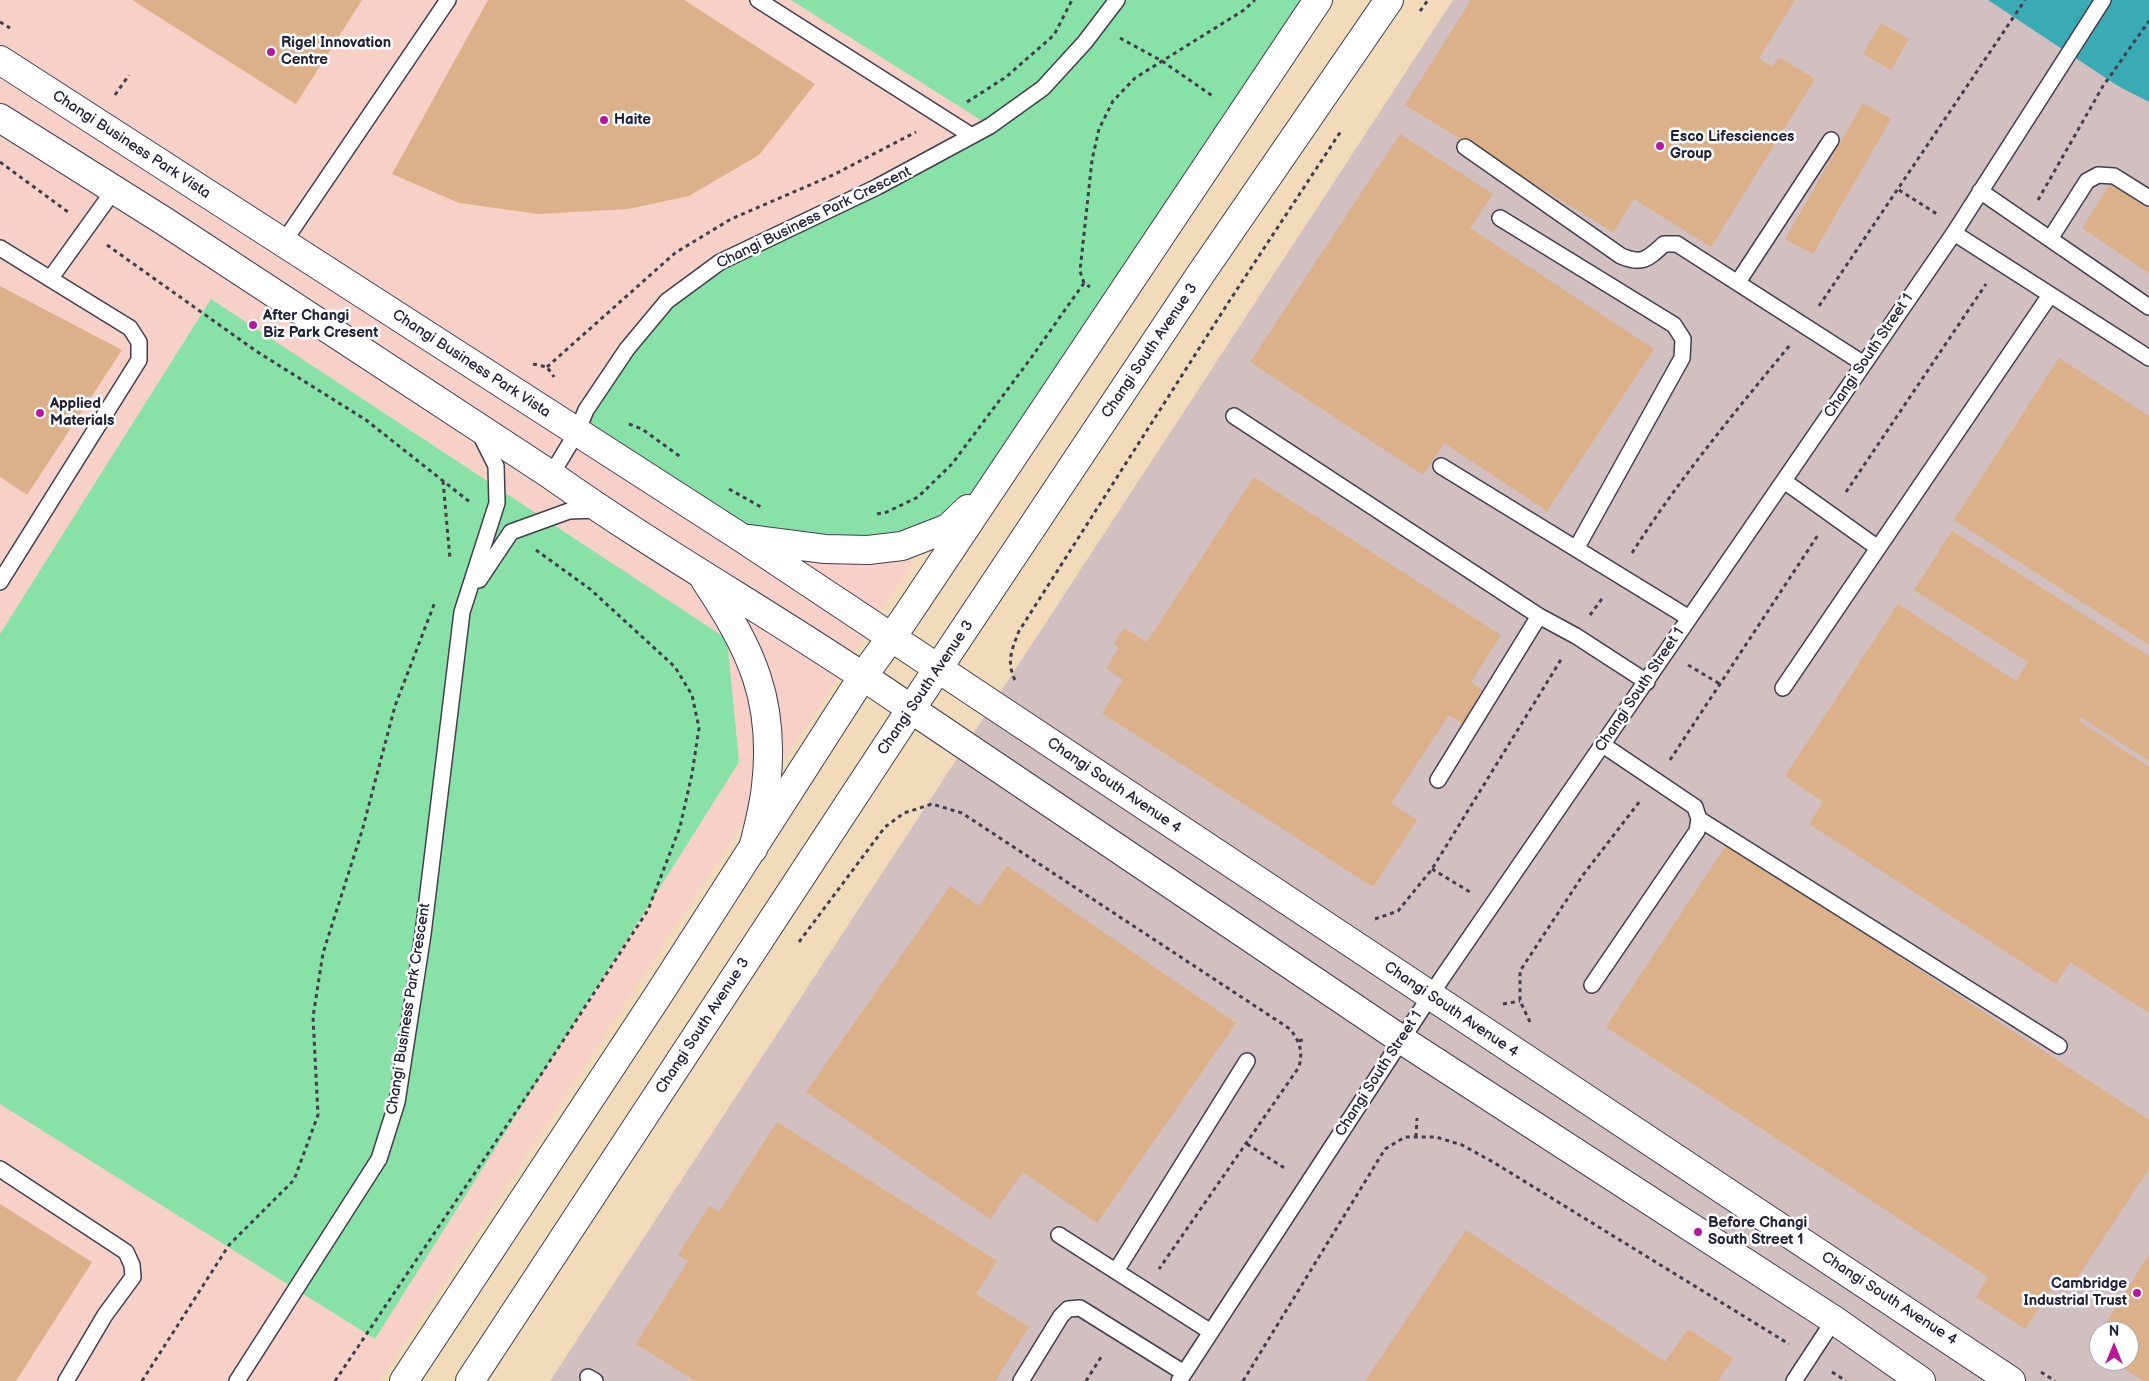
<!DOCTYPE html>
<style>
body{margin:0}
#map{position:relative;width:2149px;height:1381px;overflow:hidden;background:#f1dbbb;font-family:"Balsamiq Sans",sans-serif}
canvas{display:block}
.north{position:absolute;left:2089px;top:1321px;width:50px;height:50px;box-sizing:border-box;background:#fff;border:1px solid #a7a7b1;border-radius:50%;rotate:0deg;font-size:14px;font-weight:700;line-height:20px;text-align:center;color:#22223b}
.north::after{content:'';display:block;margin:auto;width:18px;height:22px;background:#b5179e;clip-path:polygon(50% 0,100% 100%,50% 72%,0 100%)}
</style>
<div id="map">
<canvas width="2149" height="1381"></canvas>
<div class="north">N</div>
</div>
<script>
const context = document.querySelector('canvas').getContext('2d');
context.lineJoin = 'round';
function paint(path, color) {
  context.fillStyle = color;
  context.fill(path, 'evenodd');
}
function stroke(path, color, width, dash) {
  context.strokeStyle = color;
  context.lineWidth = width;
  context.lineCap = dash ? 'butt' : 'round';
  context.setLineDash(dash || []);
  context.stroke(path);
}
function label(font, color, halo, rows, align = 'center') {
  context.font = font + ' "Balsamiq Sans",sans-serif';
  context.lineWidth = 5;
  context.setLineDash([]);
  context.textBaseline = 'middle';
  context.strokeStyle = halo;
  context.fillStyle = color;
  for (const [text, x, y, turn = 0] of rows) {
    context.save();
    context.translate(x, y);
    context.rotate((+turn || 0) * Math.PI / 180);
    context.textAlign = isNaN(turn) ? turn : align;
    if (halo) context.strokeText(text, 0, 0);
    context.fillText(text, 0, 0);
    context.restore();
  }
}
const built = new Path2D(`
 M0,0H1279L379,1381H0Z`);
const industrial = new Path2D(`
 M1453,0H2149V1381H550ZM2099,1331H2129V1361H2099Z`);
const green = new Path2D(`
 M791,0H1315L991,488L902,546L742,537L578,432L667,301L721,263L990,126Z
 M211,299L727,639L739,762L375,1339L0,1104V634Z`);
const water = new Path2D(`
 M1988,0H2149V102L2118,86Z`);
const building = new Path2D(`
 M132,0H362L296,104Z
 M488,0H684L815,84L759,155L689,196L628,209L538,214L459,203L392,174Z
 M1471,0H1795L1759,58L1772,67L1779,57L1815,79L1711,247L1634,199L1613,232L1405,105Z
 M1881,23L1909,39L1891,70L1863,54Z
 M1863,103L1891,119L1813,254L1785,239Z
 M1400,134L1493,194L1470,228L1654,349L1547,511L1444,443L1423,475L1250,362Z
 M2111,183L2149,208V273L2082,228Z
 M0,286L122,350L27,495L0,477Z
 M2059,358L2149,416V645L1954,520Z
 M1254,477L1501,635L1471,682L1484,691L1463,724L1449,715L1391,803L1417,820L1373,887L1102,713L1123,680L1106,668L1119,648L1114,644L1124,628L1147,642Z
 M1952,531L2149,656V761L2081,717L2079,721L2149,767V1013L2070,962L2056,984L1809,824L1823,802L1785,776L1898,604L2016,681L2028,662L1914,590Z
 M1727,844L2149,1120V1169L2067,1293L2054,1284L2025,1329L1976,1297L1988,1277L1606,1027Z
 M1007,866L1236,1023L1097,1223L1023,1172L990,1219L806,1092L950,886L979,906Z
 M777,1122L997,1261L976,1294L1029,1327L995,1381H695L636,1344L688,1261L678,1255L709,1206L719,1212Z
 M0,1204L92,1262L16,1381H0Z
 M1466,1230L1665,1362L1688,1329L1733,1358L1718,1381H1365Z
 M2149,1254V1381H2144L2112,1361H2129V1331H2101Z
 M2099,1333V1353L2090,1347Z`);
const path = new Path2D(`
 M1420,11L1428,0
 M0,22L10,28
 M1120,38L1162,61L1214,97
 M115,95L129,75
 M967,102L1006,77L1054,35L1072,0
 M0,162L68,212
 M1899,190L1937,214
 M2038,200L2103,86L2149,21
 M107,245L256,351L366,420L471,503
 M1084,283L1080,271L1092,160L1099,129L1113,101L1135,78L1244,10L1255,0
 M1819,306L2025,0
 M533,364L547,367L554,377
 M547,367L675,253L731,219L833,175L916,132
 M629,424L642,429L682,458
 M443,481L450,559
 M729,489L761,507
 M1846,492L1986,284
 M877,514L887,512L918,497L952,464L1031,358L1084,283L1090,287
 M1632,553C1679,479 1734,413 1790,345
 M1590,615L1604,596
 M1688,665L1720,684
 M1015,680C1006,662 1012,649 1019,631L1230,300L1341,131
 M1670,760L1818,535
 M1432,869L1470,892
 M1375,919L1398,911L1432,869L1562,658
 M799,942L885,827L904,813L932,804L962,813L1290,1029C1300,1042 1303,1051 1299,1067L1159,1269
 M1503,1004L1520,1001
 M1530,1022L1520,1001V971L1583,875L1640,801
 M1299,1041L1305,1039
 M1416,1137L1417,1118
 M1247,1144L1286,1169
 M1832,1372L1846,1381
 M2041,1372L2055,1381
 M142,1381L229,1245L294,1180L318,1115L313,1017L323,953L362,831L395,706L435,602
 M335,1381L544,1070L648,910L680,827L692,774L699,728L692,695L675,667L590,589L536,550
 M1086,1381L1103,1354
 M1243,1381L1385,1149L1405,1137H1436L1462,1145L1493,1162L1789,1344`);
const service = new Path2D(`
 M758,0L972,136
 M1465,147L1621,256C1642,265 1648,259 1664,244H1677L1864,364
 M1980,191L2149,307
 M1500,218L1674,325L1683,339L1682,358L1576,549
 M1954,233L2149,358
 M2050,239L2087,181L2098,175L2114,176L2149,198
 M283,243L448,0
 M0,248L130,328L139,342V360L0,582
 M50,279L114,190
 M1738,282L1831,140
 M1234,416L1539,616L1576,636L1647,682
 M1441,466L1689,618
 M551,475L577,432L586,410L627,349L667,301L720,262L877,187L990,126L1043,88L1085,42L1117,0
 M1784,481L1878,548
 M479,580L511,532L569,511L599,510
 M1783,688L2050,295
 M1438,780L1539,616
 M1699,819L2059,1046
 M1592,985L1697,831L1699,819L1695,807L1603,745
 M0,1169L126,1252L132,1265L133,1277L105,1315L66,1381
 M1059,1235L1211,1332
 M1116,1271L1247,1061
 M588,1377L595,1381
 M237,1381L379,1159L397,1102L423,934L462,612L497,503L496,466L479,432
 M1021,1381L1061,1316L1068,1309L1080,1308L1184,1373
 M1179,1381L1442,978L1954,233L2103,0
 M1794,1381L1834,1320`);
const tertiary = new Path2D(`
 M939,669L2011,1381
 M404,1381L659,994L863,676
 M470,1381L911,709L1402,1040L1834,1320L1921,1381`);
const secondary = new Path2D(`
 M0,60L742,538L939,669
 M0,118L164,221L551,475C668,558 794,627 911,709L1200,275L1389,0
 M748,539L825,549L868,550L902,546L948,528L968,509
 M705,580C751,649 776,700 766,786C764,807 758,828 753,849
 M863,676L903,621L1318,0`);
const markers = [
 [271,52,5,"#b5179e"],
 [604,120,5,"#b5179e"],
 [1660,146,5,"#b5179e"],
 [253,325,5,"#b5179e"],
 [40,413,5,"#b5179e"],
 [1698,1232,5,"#b5179e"],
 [2137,1293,5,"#b5179e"]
];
const poiNames = [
 ["Rigel Innovation",281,43],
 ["Centre",281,60],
 ["Haite",614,120],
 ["Esco Lifesciences",1670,137],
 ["Group",1670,154],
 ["After Changi",263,316],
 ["Biz Park Cresent",263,333],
 ["Applied",50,404],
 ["Materials",50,421],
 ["Before Changi",1708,1223],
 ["South Street 1",1708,1240],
 ["Cambridge",2127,1284,"right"],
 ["Industrial Trust",2127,1301,"right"]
];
const streetNames = [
 ["Changi Business Park Vista",131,145,33],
 ["Changi Business Park Crescent",814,218,-26],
 ["Changi South Avenue 3",1150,351,-56],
 ["Changi South Street 1",1869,356,-56],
 ["Changi Business Park Vista",471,364,33],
 ["Changi South Avenue 3",926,688,-56],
 ["Changi South Street 1",1640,690,-56],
 ["Changi South Avenue 4",1114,786,34],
 ["Changi Business Park Crescent",409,1009,-81],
 ["Changi South Avenue 4",1451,1010,34],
 ["Changi South Avenue 3",703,1026,-57],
 ["Changi South Street 1",1379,1074,-57],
 ["Changi South Avenue 4",1889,1299,33]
];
paint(built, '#f7d1c8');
paint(industrial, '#d2bfc0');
paint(green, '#88e1a6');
paint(water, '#3aabb5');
paint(building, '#dcb089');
stroke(service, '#413e4e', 18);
stroke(tertiary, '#413e4e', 30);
stroke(secondary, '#413e4e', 30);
stroke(path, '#413e4e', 3, [4, 4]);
stroke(service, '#fff', 15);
stroke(tertiary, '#fff', 28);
stroke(secondary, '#fff', 28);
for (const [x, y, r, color] of markers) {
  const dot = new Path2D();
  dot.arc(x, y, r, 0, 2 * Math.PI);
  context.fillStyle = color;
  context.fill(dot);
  stroke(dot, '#fff', 2);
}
label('bold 15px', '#22223b', '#fff', poiNames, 'left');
label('15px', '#22223b', '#fff', streetNames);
</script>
